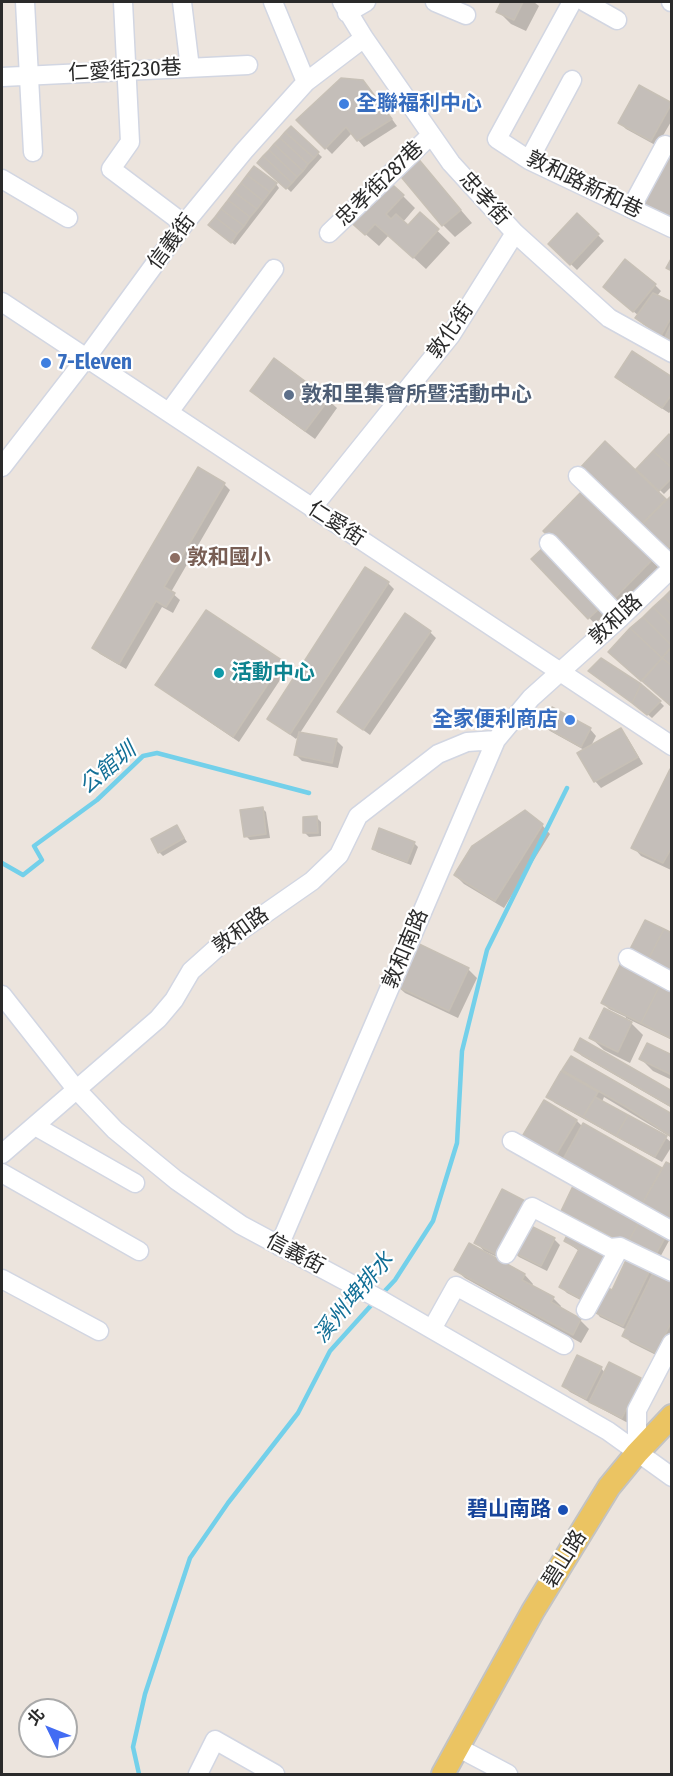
<!DOCTYPE html>
<meta charset="utf-8">
<style>
body{margin:0}
#map{position:relative;width:673px;height:1776px;overflow:hidden;background:#ece4dd;font-family:"Fira Sans Condensed","Noto Sans TC",sans-serif}
canvas{display:block}
.frame{position:absolute;inset:0;border:3px solid #2a2a2a;pointer-events:none}
.north{position:absolute;left:18px;top:1698px;width:60px;height:60px;box-sizing:border-box;background:#fff;border:2px solid #aaa;border-radius:50%;rotate:313deg;font-size:16px;font-weight:700;line-height:24px;text-align:center;color:#2a2a2a}
.north::after{content:'';display:block;margin:auto;width:21px;height:27px;background:#436cf3;clip-path:polygon(50% 0,100% 100%,50% 72%,0 100%)}
</style>
<div id="map">
<canvas width="673" height="1776"></canvas>
<div class="frame"></div>
<div class="north">北</div>
</div>
<script>
const context = document.querySelector('canvas').getContext('2d');
context.lineJoin = 'round';
function paint(path, color) {
  context.fillStyle = color;
  context.fill(path, 'evenodd');
}
function stroke(path, color, width, dash) {
  context.strokeStyle = color;
  context.lineWidth = width;
  context.lineCap = dash ? 'butt' : 'round';
  context.setLineDash(dash || []);
  context.stroke(path);
}
function label(font, color, halo, rows, align = 'center') {
  context.font = font + ' "Fira Sans Condensed","Noto Sans TC",sans-serif';
  context.lineWidth = 4.5;
  context.setLineDash([]);
  context.textBaseline = 'middle';
  context.strokeStyle = halo;
  context.fillStyle = color;
  for (const [text, x, y, turn = 0] of rows) {
    context.save();
    context.translate(x, y);
    context.rotate((+turn || 0) * Math.PI / 180);
    context.textAlign = isNaN(turn) ? turn : align;
    if (halo) context.strokeText(text, 0, 0);
    context.fillText(text, 0, 0);
    context.restore();
  }
}
const shadow = new Path2D(`
 M503,2H534L539,6L526,31L511,24L498,11Z
 M369,88L397,126L364,147L352,133L332,154L298,120Z
 M671,104L672,120L657,146L626,129L620,123Z
 M291,128L322,157L291,192L260,163Z
 M416,158L472,223L455,237L443,225Z
 M276,184L279,188L235,245L214,229Z
 M403,196L415,208L403,222L408,227L420,214L450,243L426,269L389,235L379,246L362,231Z
 M577,215L604,241L577,270L550,244Z
 M655,285L661,291L657,296L672,304V342L643,324L637,318L639,316L611,293Z
 M274,360L328,400L337,408L315,439L260,399L252,391Z
 M617,377L672,379V410L669,413L623,383Z
 M672,438V486L664,494L638,469Z
 M605,443L667,502L672,497V556L581,469Z
 M224,484L230,490L171,592L180,600L173,613L162,607L126,669L100,654L94,648Z
 M583,492L660,569L622,607L545,531Z
 M533,559L608,612L595,624Z
 M388,583L394,589L300,733L337,741L343,747L338,768L302,761L296,755L300,734L296,739L269,719Z
 M206,612L282,662L288,668L239,742L164,691L157,685Z
 M430,632L436,638L370,735L339,712Z
 M660,702L664,706L652,718L639,707Z
 M544,725L590,729L596,736L590,748L621,730L627,737L643,764L601,788L595,781L586,751L550,731Z
 M672,771V873L671,870L641,856L633,847Z
 M262,808L266,812L270,838L250,840L246,836Z
 M317,818L321,822V836L309,837L305,833Z
 M542,825L550,834L504,908L464,884L455,875Z
 M177,827L187,842L163,856L159,852Z
 M414,843L418,847L411,865L377,852L373,848Z
 M416,944L468,969L477,978L458,1018L405,993L396,985Z
 M672,990V1040L626,1018L643,1035L630,1063L604,1050L591,1038L625,1020L626,1017L609,1009L603,1003Z
 M576,1050L672,1093V1108L582,1056Z
 M672,1056V1080L653,1071L641,1059Z
 M564,1070L672,1116V1138L604,1097L602,1102L665,1137L672,1143V1146L662,1162L555,1103L548,1097L572,1078Z
 M545,1102L577,1121L583,1127L663,1170L672,1167V1224L528,1146Z
 M574,1188L670,1239L658,1261L569,1217L562,1210Z
 M527,1226L554,1239L560,1245L547,1271L519,1257L513,1251L508,1262L484,1251L476,1242Z
 M565,1241L607,1253L590,1305L567,1293L561,1287L579,1251Z
 M470,1245L525,1275L533,1284L532,1286L553,1298L561,1306L560,1309L581,1321L589,1329L581,1343L465,1278L456,1270Z
 M650,1271L655,1276L672,1284V1340L662,1358L630,1342L624,1335L627,1330L600,1317L594,1310L613,1292Z
 M610,1364L640,1379L647,1386L628,1423L570,1392L564,1386L601,1368L605,1373Z`);
const stream = new Path2D(`
 M2,863L23,875L42,860L34,846L97,800L143,756L157,753L309,793
 M381,1295L395,1280L433,1221L457,1143L462,1051L487,950L567,788
 M139,1774L133,1747L145,1694L190,1558L228,1503L298,1413L330,1351L375,1301`);
const building = new Path2D(`
 M501,2H523L514,20L496,12Z
 M341,78L363,80L392,119L357,141L346,127L325,149L296,120Z
 M639,85L672,103L651,141L618,123Z
 M291,126L319,152L314,158L285,132Z
 M285,132L314,158L308,164L280,138Z
 M280,138L308,164L303,171L274,144Z
 M274,144L303,171L297,177L269,150Z
 M672,149V223L640,206Z
 M269,150L297,177L292,183L263,156Z
 M263,156L292,183L286,189L257,163Z
 M416,156L461,210L442,226L397,172Z
 M254,166L277,183L270,192L247,175Z
 M247,175L270,192L263,201L241,183Z
 M384,177L404,195L386,214L391,219L396,214L408,225L420,212L439,229L413,258L375,224L365,235L347,219Z
 M241,183L263,201L257,209L234,192Z
 M234,192L257,209L250,217L228,200Z
 M228,200L250,217L244,226L221,209Z
 M221,209L244,226L237,234L215,217Z
 M577,213L599,234L570,265L548,244Z
 M215,217L237,234L231,243L208,225Z
 M672,257V271L666,268Z
 M625,259L656,284L633,312L603,287Z
 M653,293L672,302V316L661,336L635,318Z
 M672,322V340L665,337Z
 M632,351L672,377V394L662,408L615,377Z
 M274,358L329,399L305,431L250,391Z
 M669,434L672,436V468L653,451Z
 M605,441L666,499L640,526L579,469Z
 M653,451L672,468V478L659,491L636,469Z
 M198,467L225,483L164,587L175,593L166,607L156,601L119,664L92,648Z
 M583,490L653,559L613,600L543,531Z
 M672,495V544L664,551L640,526Z
 M546,545L603,605L588,619L531,559Z
 M365,567L389,582L290,734L267,719Z
 M671,590H672V605L664,597Z
 M664,597L672,605V626L653,607Z
 M653,607L672,626V646L643,617Z
 M206,610L283,661L233,737L155,685Z
 M405,613L431,631L363,730L337,712Z
 M643,617L672,646L662,658L630,628Z
 M630,628L662,658L641,681L608,652Z
 M672,647V666L662,658Z
 M601,658L641,684L632,703L588,671Z
 M662,658L672,666V707L642,681Z
 M641,684L661,701L647,715L632,703Z
 M552,707L591,728L581,747L542,725Z
 M621,728L638,757L594,782L577,753Z
 M299,732L337,739L332,763L294,755Z
 M670,769L672,770V847L663,863L631,848Z
 M263,807L266,834L244,837L240,810Z
 M525,810L543,824L495,901L454,875L472,846Z
 M317,816L318,833H303V817Z
 M177,825L184,838L158,853L151,839Z
 M379,828L415,842L407,862L372,849Z
 M645,920L664,929L648,960L629,951Z
 M664,929L672,933V969L670,973L647,962Z
 M415,942L469,968L449,1011L394,985Z
 M621,963L661,983L641,1023L601,1003Z
 M661,983L672,988V1039L641,1023Z
 M604,1008L632,1022L618,1052L589,1038Z
 M580,1038L672,1091V1107L574,1050Z
 M647,1043L672,1055V1075L639,1059Z
 M571,1056L672,1114V1137L628,1108L562,1070Z
 M561,1071L598,1092L583,1117L546,1097Z
 M595,1097L628,1115L616,1136L583,1117Z
 M544,1100L577,1120L553,1160L520,1140Z
 M628,1115L667,1136L655,1157L616,1136Z
 M583,1123L662,1168L641,1206L562,1161Z
 M666,1162L672,1165L670,1222L641,1206Z
 M573,1186L640,1220L627,1244L561,1211Z
 M502,1189L529,1203L501,1257L474,1243Z
 M640,1220L667,1234L654,1258L627,1244Z
 M525,1223L555,1238L541,1266L511,1251Z
 M569,1231L608,1252L583,1300L559,1287L579,1249L564,1241Z
 M469,1243L525,1274L522,1280L554,1297L551,1302L581,1319L573,1335L454,1270Z
 M627,1258L650,1270L623,1326L592,1311L604,1286L612,1290Z
 M653,1273L672,1283V1321L656,1353L622,1336Z
 M577,1355L602,1367L586,1399L562,1386Z
 M609,1362L641,1378L622,1418L589,1402Z`);
const minor = new Path2D(`
 M25,2L33,152
 M123,2L130,142L111,169L184,224
 M182,2L190,68
 M273,2L306,82
 M342,2L364,38L451,163L515,233L609,318L672,353
 M435,2L466,15
 M572,2L497,139L529,160L672,228
 M585,2L617,20
 M671,2H672
 M347,13L366,2
 M2,77L248,65
 M529,160L572,80
 M2,179L68,218
 M631,208L665,145
 M329,233L431,135
 M2,302L672,746
 M169,412L274,269
 M2,467L87,357L184,224L244,151L306,82L364,38
 M578,476L672,566
 M312,508L451,335L515,233
 M549,543L620,618
 M628,958L672,982
 M2,995L76,1089L115,1130L176,1180L241,1225L383,1301L608,1431L672,1477
 M35,1126L135,1183
 M512,1141L672,1231
 M2,1154L158,1019L174,1000L191,971L220,945L312,881L339,855L358,816L438,754L467,742L496,740
 M2,1173L139,1251
 M279,1246L496,740L531,698L620,618L672,568
 M506,1254L532,1207L610,1248L620,1247L672,1272
 M2,1279L99,1331
 M586,1310L620,1247
 M432,1329L456,1286L564,1345
 M637,1453V1410L672,1343
 M457,1747L508,1774
 M198,1774L215,1740L275,1774`);
const major = new Path2D(`
 M443,1774L533,1611L609,1487L637,1453L672,1416`);
const markers = [
 [344,104,6,"#3f7fe0"],
 [46,363,6,"#3f7fe0"],
 [289,395,6,"#5c6f8a"],
 [175,558,6,"#8d6e63"],
 [219,673,6,"#0f9aa8"],
 [570,720,6,"#3f7fe0"],
 [563,1510,6,"#1a4fb4"]
];
const streetNames = [
 ["仁愛街230巷",125,71,-3],
 ["忠孝街287巷",380,184,-44],
 ["敦和路新和巷",584,185,26],
 ["忠孝街",484,199,48],
 ["信義街",172,242,-53],
 ["敦化街",451,331,-55],
 ["仁愛街",336,524,33],
 ["敦和路",616,620,-43],
 ["敦和路",241,931,-36],
 ["敦和南路",406,949,-67],
 ["信義街",295,1254,28],
 ["碧山路",565,1559,-58]
];
const shopNames = [
 ["全聯福利中心",356,104],
 ["7-Eleven",58,363],
 ["全家便利商店",558,720,"right"]
];
const serviceNames = [
 ["敦和里集會所暨活動中心",301,395]
];
const educationNames = [
 ["敦和國小",187,558]
];
const cultureNames = [
 ["活動中心",231,673]
];
const transitNames = [
 ["碧山南路",551,1510]
];
const waterNames = [
 ["公館圳",108,769,-40],
 ["溪州埤排水",354,1298,-50]
];
paint(shadow, '#0003');
stroke(stream, '#73d0ea', 4.5);
paint(building, '#c4beb9');
stroke(building, '#c7c0b6', 1.5);
stroke(minor, '#d2d6e2', 21);
stroke(major, '#c3c3c3', 26);
stroke(minor, '#fff', 18);
stroke(major, '#ebc462', 22);
for (const [x, y, r, color] of markers) {
  const dot = new Path2D();
  dot.arc(x, y, r, 0, 2 * Math.PI);
  context.fillStyle = color;
  context.fill(dot);
  stroke(dot, '#fff', 2);
}
label('21px', '#2a2a2a', '#fff', streetNames);
label('bold 21px', '#366cbe', '#fff', shopNames, 'left');
label('bold 21px', '#4e5e75', '#fff', serviceNames, 'left');
label('bold 21px', '#785e54', '#fff', educationNames, 'left');
label('bold 21px', '#0d838f', '#fff', cultureNames, 'left');
label('bold 21px', '#164399', '#fff', transitNames, 'right');
label('italic 22px', '#126f96', '#fff', waterNames);
</script>
